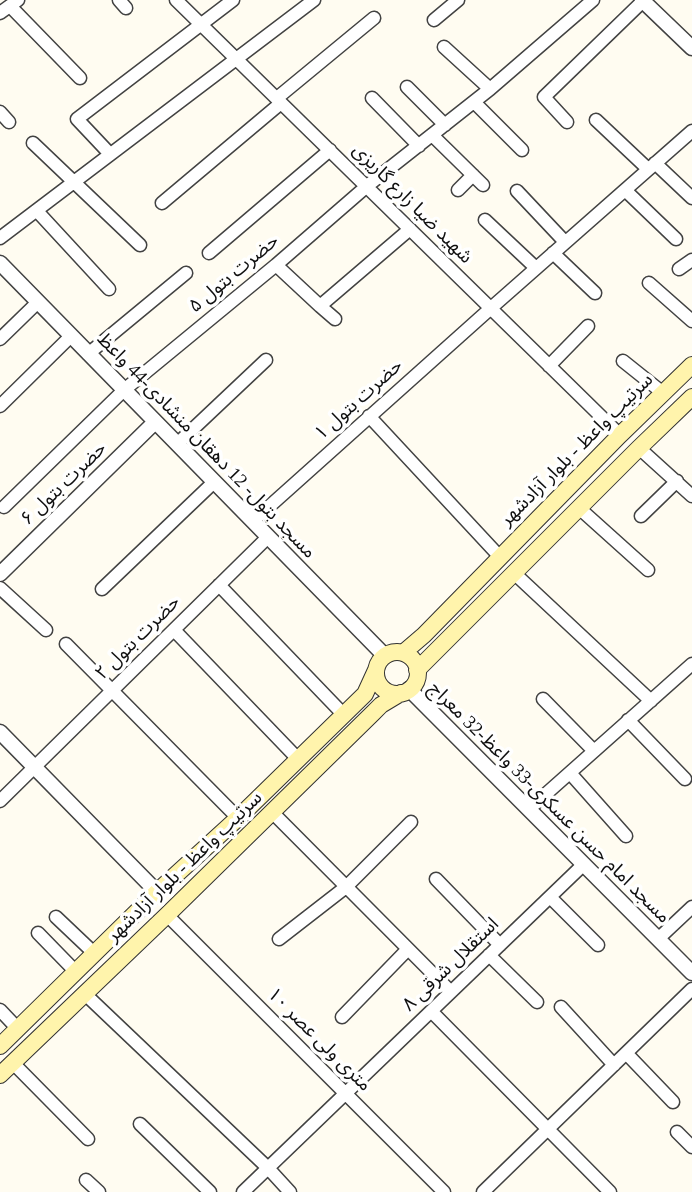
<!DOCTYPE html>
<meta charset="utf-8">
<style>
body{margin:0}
canvas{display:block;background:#fffcf1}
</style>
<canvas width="692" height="1192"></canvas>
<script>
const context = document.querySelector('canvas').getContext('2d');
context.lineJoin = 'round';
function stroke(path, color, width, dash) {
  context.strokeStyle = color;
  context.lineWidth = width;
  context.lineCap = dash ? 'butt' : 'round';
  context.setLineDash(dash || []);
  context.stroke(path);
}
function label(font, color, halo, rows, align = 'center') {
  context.font = font + ' "Times New Roman","Noto Sans Arabic",serif';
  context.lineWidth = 7;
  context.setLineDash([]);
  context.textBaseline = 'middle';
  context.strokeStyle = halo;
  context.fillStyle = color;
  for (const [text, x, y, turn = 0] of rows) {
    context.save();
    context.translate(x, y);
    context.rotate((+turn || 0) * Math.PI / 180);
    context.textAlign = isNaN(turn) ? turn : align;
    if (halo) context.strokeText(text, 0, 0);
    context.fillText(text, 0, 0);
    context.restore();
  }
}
const minor = new Path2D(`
 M119,0L126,8
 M176,0L620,435
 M10,6L80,78
 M0,13L18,0
 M434,20L458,0
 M444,47L490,89
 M407,87L445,125
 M277,98L374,18
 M372,98L419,146
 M474,102L522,150
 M0,112L9,122
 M596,120L648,169
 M567,122L544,97L643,1
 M432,135L483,185
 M33,143L140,245
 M110,154L77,119L233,0
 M655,163L692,198
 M458,190L473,175
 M625,190L676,239
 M517,191L565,242
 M162,203L281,103
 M37,211L109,289
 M485,220L536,268
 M0,238L314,0
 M209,253L330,150
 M553,253L595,293
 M276,265L320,306L410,229
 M679,269L692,260
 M649,283L692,321
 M320,306L335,319
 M0,339L38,302
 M88,354L186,273
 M623,361L663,393
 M549,366L588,326
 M0,406L71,336
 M369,416L500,557
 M177,444L266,360
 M639,448L692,496
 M4,507L124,390L276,265L367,186L490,89L593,0
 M579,508L648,570
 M641,516L677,481
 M253,521L491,308L692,131
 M514,573L651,701
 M219,585L343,714
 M0,588L46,630
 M102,589L214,482
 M174,630L298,759
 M66,644L238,818
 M543,699L594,751
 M628,720L685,779
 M570,773L626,836
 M0,801L268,537
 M529,809L692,664
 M272,812L451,992
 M436,879L500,945
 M550,897L598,945
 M167,915L444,1192
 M56,917L95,954
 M38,933L76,972
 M279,939L346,887L411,822
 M658,939L692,907
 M489,955L537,1002
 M84,993L268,1168L290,1192
 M561,1007L614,1065
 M0,1010L18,1029
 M431,1011L610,1192
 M342,1017L408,949
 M626,1053L673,1102
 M13,1063L88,1139
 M140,1124L210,1192
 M677,1132L692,1147
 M86,1180L99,1192
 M243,1192L584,864
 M483,1192L692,989`);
const tertiary = new Path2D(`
 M642,0L692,48
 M0,263L385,656
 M0,574L155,422
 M409,689L692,973
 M0,732L157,892`);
const secondary = new Path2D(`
 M376 673a21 21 0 1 1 42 0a21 21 0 1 1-42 0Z
 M403,653L424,635L620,435L692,365
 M417,670L639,448L692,397
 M0,1046L157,892L238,818L365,694L376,670
 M0,1075L167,915L373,713L381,705L401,693`);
const streetNames = [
 ["شهید ضیا زارع گاریزی",412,204,45],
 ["حضرت بتول ۵",234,274,-40],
 ["حضرت بتول ۱",359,400,-42],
 ["مسجد بتول- 12 دهقان منشادی-44 واعظ",206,446,46],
 ["سرتیپ واعظ - بلوار آزادشهر",577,450,-45],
 ["حضرت بتول ۶",64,484,-44],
 ["حضرت بتول ۲",138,638,-45],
 ["مسجد امام حسن عسکری-33 واعظ-32 معراج",549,803,45],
 ["سرتیپ واعظ - بلوار آزادشهر",185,867,-44],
 ["استقلال شرقی ۸",451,965,-44],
 ["۱۰ متری ولی عصر",319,1040,45]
];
stroke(minor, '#424242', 15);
stroke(tertiary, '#424242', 17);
stroke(secondary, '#313131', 18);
stroke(minor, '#fff', 12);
stroke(tertiary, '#fff', 14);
stroke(secondary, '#fff4ac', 16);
label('19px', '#0f0f0f', '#fff', streetNames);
</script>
